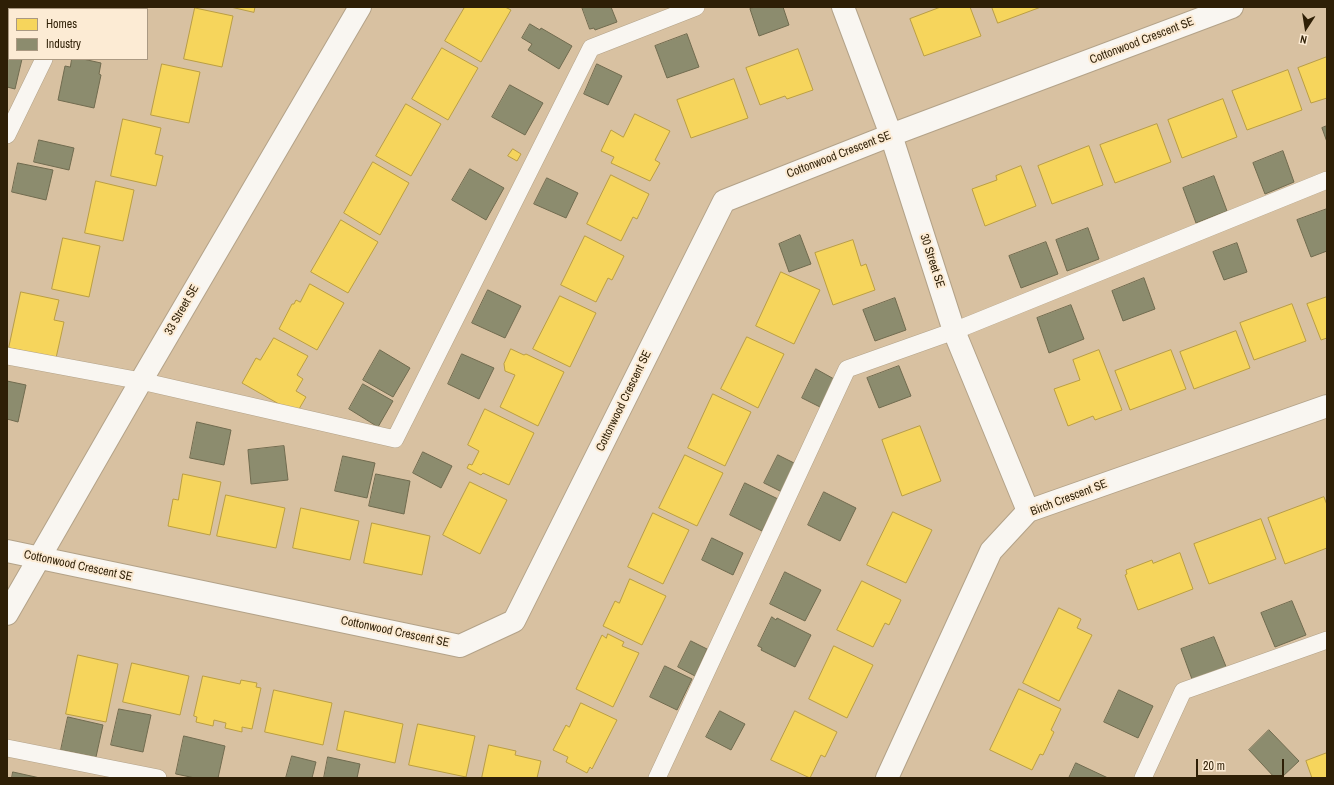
<!DOCTYPE html>
<style>
body{margin:0}
#map{position:relative;width:1334px;height:785px;overflow:hidden;background:#d8c1a1;font-family:"Archivo Narrow",sans-serif}
canvas{display:block}
.frame{position:absolute;inset:0;border:8px solid #2e1f06;pointer-events:none}
.legend{position:absolute;left:8px;top:8px;width:140px;height:52px;box-sizing:border-box;background:#fcebd4;border:1px solid #aa9982;margin:0;padding:5px 7px;list-style:none;font-size:12px;color:#2e1f06}
.legend li{display:flex;align-items:center;gap:8px;height:20px}
.legend b{width:20px;border:1px solid #aa9982}
.north{position:absolute;left:1286px;top:8px;width:40px;height:40px;-webkit-text-stroke:3px #fcebd4;paint-order:stroke;rotate:192deg;font-size:11px;font-weight:700;line-height:16px;text-align:center;color:#2e1f06}
.north::after{content:'';display:block;margin:auto;width:14px;height:18px;background:#2e1f06;clip-path:polygon(50% 0,100% 100%,50% 72%,0 100%)}
.scale{position:absolute;left:1196px;top:759px;width:88px;height:18px;box-sizing:border-box;border:2px solid #2e1f06;border-top:0;padding-left:5px;font-size:12px;line-height:14px;white-space:nowrap;color:#2e1f06;-webkit-text-stroke:3px #fcebd4;paint-order:stroke}
</style>
<div id="map">
<canvas width="1334" height="785"></canvas>
<div class="frame"></div>
<ul class="legend">
<li><b style="height:11px;background:#f6d55c"></b>Homes</li>
<li><b style="height:11px;background:#8c8c6e"></b>Industry</li>
</ul>
<div class="north">N</div>
<div class="scale">20 m</div>
</div>
<script>
const context = document.querySelector('canvas').getContext('2d');
context.lineJoin = 'round';
function paint(path, color) {
  context.fillStyle = color;
  context.fill(path, 'evenodd');
}
function stroke(path, color, width, dash) {
  context.strokeStyle = color;
  context.lineWidth = width;
  context.lineCap = dash ? 'butt' : 'round';
  context.setLineDash(dash || []);
  context.stroke(path);
}
function label(font, color, halo, rows, align = 'center') {
  context.font = font + ' "Archivo Narrow",sans-serif';
  context.lineWidth = 4;
  context.setLineDash([]);
  context.textBaseline = 'middle';
  context.strokeStyle = halo;
  context.fillStyle = color;
  for (const [text, x, y, turn = 0] of rows) {
    context.save();
    context.translate(x, y);
    context.rotate((+turn || 0) * Math.PI / 180);
    context.textAlign = isNaN(turn) ? turn : align;
    if (halo) context.strokeText(text, 0, 0);
    context.fillText(text, 0, 0);
    context.restore();
  }
}
const homes = new Path2D(`
 M231,7H255L254,12Z
 M465,7H505L511,10L481,62L445,41Z
 M941,7H970L981,36L924,56L910,19Z
 M992,7H1041L998,23Z
 M195,8L233,16L222,67L184,59Z
 M442,48L478,68L448,120L412,99Z
 M798,49L813,90L787,99L785,96L760,105L746,68Z
 M1327,57V98L1311,103L1298,68Z
 M162,64L200,72L189,123L151,115Z
 M1288,70L1302,110L1247,130L1232,91Z
 M734,79L748,118L691,138L677,100Z
 M1223,99L1237,137L1182,158L1168,120Z
 M406,104L441,124L411,176L376,156Z
 M635,114L670,131L655,160L660,163L650,181L611,163L614,157L601,151L611,130L623,137Z
 M123,119L161,128L155,154L163,156L156,186L111,176Z
 M1157,124L1171,162L1115,183L1100,145Z
 M1089,146L1103,185L1052,204L1038,166Z
 M513,149L521,154L517,161L508,156Z
 M373,162L409,183L380,235L344,213Z
 M1021,166L1036,206L985,226L972,189L997,180L996,176Z
 M611,175L649,194L637,219L633,217L621,241L587,224Z
 M96,181L134,190L123,241L85,233Z
 M341,220L378,242L348,293L311,272Z
 M585,236L624,256L612,280L608,278L596,302L561,285Z
 M63,238L100,246L89,297L52,289Z
 M853,240L861,266L866,264L875,290L833,305L815,253Z
 M781,272L820,290L794,344L756,326Z
 M310,284L344,303L317,350L279,329L292,304H294L296,300L300,302Z
 M21,292L59,300L54,320L64,322L56,358L9,348Z
 M560,296L596,313L570,367L533,349Z
 M1327,297V338L1321,340L1307,304Z
 M1292,304L1306,341L1254,360L1240,323Z
 M1236,331L1250,368L1194,389L1180,352Z
 M747,337L784,354L758,408L721,389Z
 M274,338L308,356L297,375L303,379L296,391L306,397L299,409L286,408L242,383L256,358L260,360Z
 M511,349L524,355L526,354L564,372L538,426L500,407L515,375L505,371L504,364Z
 M1099,350L1122,410L1095,420L1093,416L1068,426L1054,389L1080,380L1073,360Z
 M1171,350L1186,389L1130,410L1115,371Z
 M713,394L751,412L725,466L688,448Z
 M485,409L534,433L509,485L483,473L481,475L467,468L469,464L472,465L479,451L468,445Z
 M920,426L941,481L902,496L882,440Z
 M685,455L723,473L697,526L659,508Z
 M183,474L221,482L210,535L168,526L173,499L178,500Z
 M470,482L507,500L480,554L443,535Z
 M226,495L285,508L276,548L217,536Z
 M1324,497L1327,505V548L1285,564L1268,518Z
 M301,508L359,521L350,560L293,548Z
 M893,512L932,530L906,583L867,565Z
 M653,513L689,530L663,584L628,567Z
 M1261,519L1276,559L1209,584L1194,544Z
 M372,523L430,536L422,575L364,563Z
 M1180,553L1193,589L1138,610L1125,575L1127,574L1126,570L1152,560L1153,563Z
 M630,579L666,596L642,645L603,626L615,601L619,603Z
 M862,581L901,600L889,625L885,623L873,647L837,630Z
 M1059,608L1081,619L1077,628L1092,635L1059,701L1023,683Z
 M608,634L624,642L622,646L639,653L613,707L576,689L602,635L606,638Z
 M834,646L873,665L847,718L809,699Z
 M78,655L118,664L106,722L66,714Z
 M132,663L189,676L180,715L123,702Z
 M203,676L240,684L241,680L257,683L256,687L261,688L252,729L242,727V732L225,728L226,723L214,720L213,726L196,722L197,717L194,716Z
 M1019,689L1061,709L1051,730L1054,732L1043,755L1040,754L1032,770L990,750Z
 M274,690L332,703L323,745L265,732Z
 M581,703L617,720L592,769L590,767L587,773L566,762L568,757L553,750L566,725L569,727Z
 M345,711L403,724L395,763L337,750Z
 M795,711L837,732L825,757L821,755L810,778L771,760Z
 M418,724L475,736L466,777L409,765Z
 M489,745L516,751L515,755L541,761L537,778H482Z
 M1327,753V778H1312L1306,761Z`);
const industry = new Path2D(`
 M110,7H144L143,9H109Z
 M582,7H611L617,22L595,30L594,28L590,29Z
 M755,7H783L789,25L759,36L750,9Z
 M530,24L540,30L541,28L572,46L559,69L528,50L532,44L522,38Z
 M687,34L699,67L667,78L655,46Z
 M7,53L9,54V59H22L15,89L7,87Z
 M72,59H83L101,63L99,74L101,75L94,108L58,100L65,66L70,67Z
 M597,64L622,76L608,105L584,94Z
 M510,85L543,103L525,135L492,117Z
 M1327,126V142L1322,128Z
 M39,140L74,148L69,170L34,162Z
 M1283,151L1294,182L1265,194L1253,163Z
 M18,163L53,170L46,200L12,192Z
 M470,169L504,188L486,220L452,200Z
 M1214,176L1227,211L1196,223L1183,188Z
 M547,178L578,193L566,218L534,204Z
 M1327,209V251L1311,257L1297,220Z
 M1088,228L1099,259L1067,271L1056,240Z
 M800,235L811,264L789,272L779,244Z
 M1046,242L1058,274L1021,288L1009,256Z
 M1237,243L1247,272L1224,280L1213,252Z
 M1144,278L1155,309L1123,321L1112,291Z
 M488,290L521,306L505,338L472,323Z
 M895,298L906,330L875,341L863,310Z
 M1071,305L1084,339L1049,353L1037,318Z
 M380,350L410,368L393,397L363,380Z
 M462,354L494,368L479,399L448,384Z
 M899,366L911,396L879,408L867,378Z
 M816,369L834,379L820,407L802,398Z
 M7,381L26,385L18,422L7,419Z
 M363,384L393,401L378,427L349,409Z
 M197,422L231,430L224,465L190,458Z
 M284,446L288,480L251,484L248,450Z
 M423,452L452,466L441,488L413,473Z
 M778,455L796,464L782,492L764,483Z
 M343,456L375,463L367,498L335,491Z
 M376,474L410,481L404,514L369,506Z
 M745,483L778,499L762,531L730,515Z
 M824,492L856,508L840,541L808,525Z
 M712,538L743,553L733,575L702,560Z
 M785,572L821,590L805,621L770,604Z
 M1292,601L1306,635L1275,647L1261,613Z
 M772,617L776,620L777,618L811,635L795,667L761,650L762,648L758,646Z
 M1214,637L1227,669L1193,682L1181,649Z
 M691,641L707,649L695,676L678,667Z
 M665,666L692,679L677,710L650,697Z
 M1119,690L1153,706L1138,738L1104,722Z
 M119,709L151,715L143,752L111,745Z
 M720,711L745,724L731,750L706,737Z
 M68,717L103,725L96,757L61,750Z
 M1269,730L1299,761L1281,778H1275L1249,750Z
 M184,736L225,746L218,778H195L176,774Z
 M292,756L316,762L312,778H286Z
 M328,757L360,764L357,778H324Z
 M1076,763L1108,778H1069Z
 M13,772L40,778H12Z`);
const lane = new Path2D(`
 M69,9L70,7
 M7,135L44,59
 M7,356L141,381L395,439L591,48L696,7
 M7,748L158,778
 M657,778L847,369L954,331L1327,180
 M1143,778L1183,691L1327,640`);
const street = new Path2D(`
 M843,7L891,135L954,331L1028,511
 M7,551L460,646L514,621L724,201L891,135L1232,7
 M7,614L141,381L360,7
 M887,778L991,551L1028,511L1327,406`);
const streetNames = [
 ["Cottonwood Crescent SE",1142,41,-21],
 ["Cottonwood Crescent SE",839,155,-21],
 ["30 Street SE",932,261,72],
 ["33 Street SE",182,310,-60],
 ["Cottonwood Crescent SE",624,401,-64],
 ["Birch Crescent SE",1069,498,-21],
 ["Cottonwood Crescent SE",78,566,12],
 ["Cottonwood Crescent SE",395,632,12]
];
paint(homes, '#f6d55c');
stroke(homes, '#ba9e42', 1);
paint(industry, '#8c8c6e');
stroke(industry, '#706b4f', 1);
stroke(lane, '#b3a288', 18);
stroke(street, '#b3a288', 24);
stroke(lane, '#f9f6f1', 17);
stroke(street, '#f9f6f1', 22);
label('12px', '#2e1f06', '#fcebd4', streetNames);
</script>
